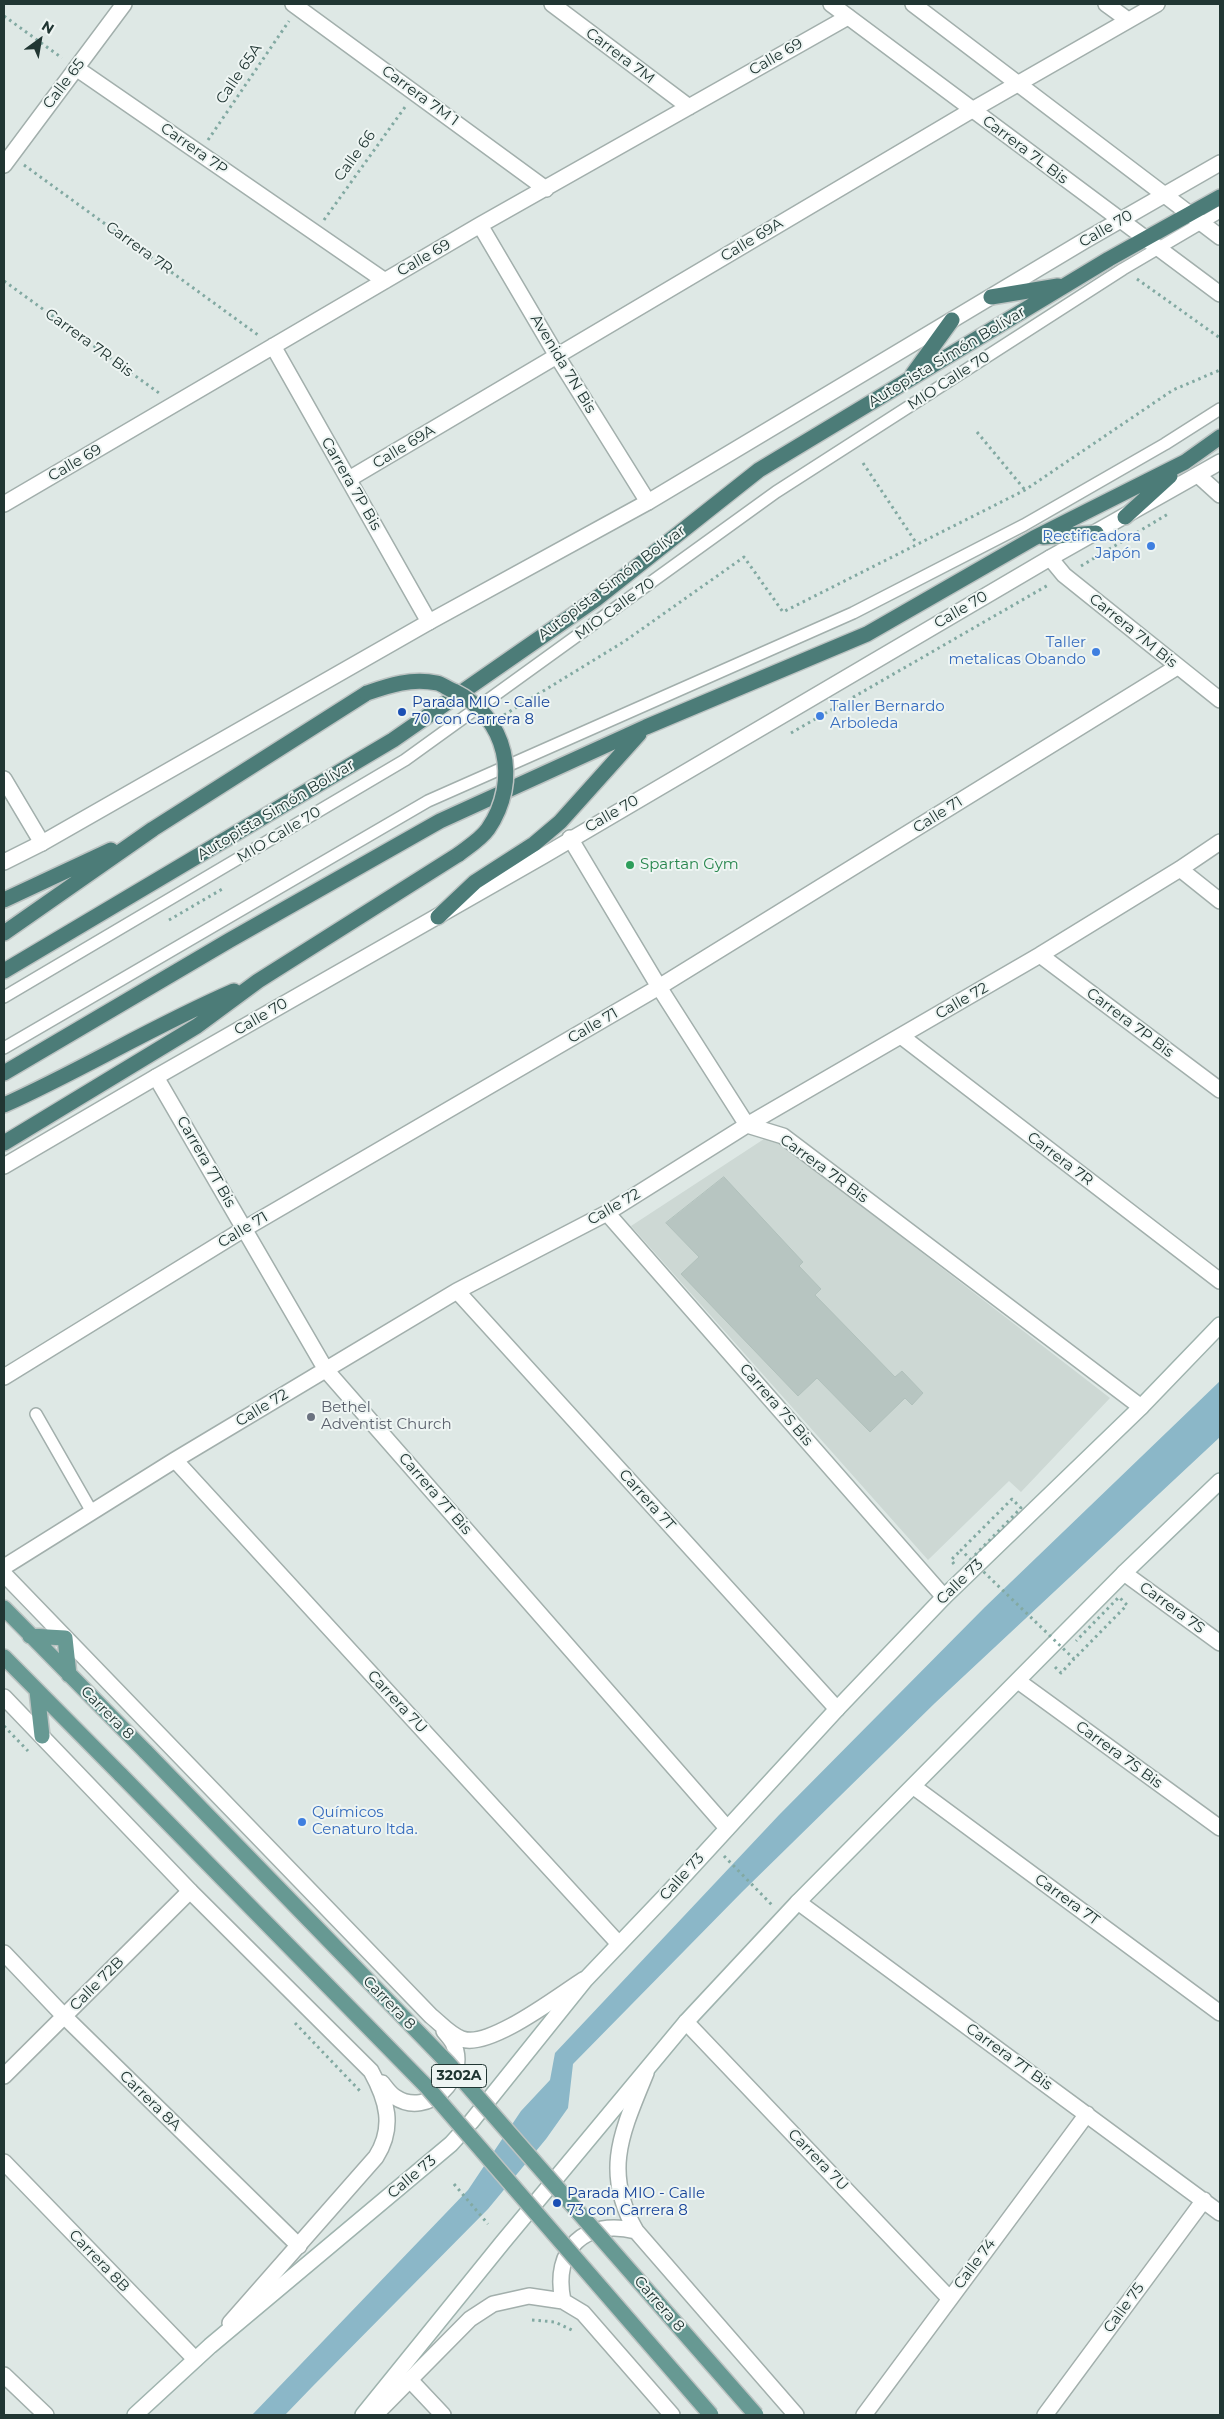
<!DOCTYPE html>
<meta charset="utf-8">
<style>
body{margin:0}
#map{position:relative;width:1224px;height:2419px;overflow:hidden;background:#dee8e5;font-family:Montserrat,sans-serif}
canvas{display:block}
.frame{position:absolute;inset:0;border:5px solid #213633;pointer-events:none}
.north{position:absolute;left:15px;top:15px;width:50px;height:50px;-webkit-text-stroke:4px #eef5f3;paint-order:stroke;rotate:32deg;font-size:14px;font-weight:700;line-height:20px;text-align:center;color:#213633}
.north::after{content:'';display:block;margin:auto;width:18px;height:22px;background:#213633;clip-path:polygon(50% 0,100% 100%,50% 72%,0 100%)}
</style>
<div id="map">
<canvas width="1224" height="2419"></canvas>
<div class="frame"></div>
<div class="north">N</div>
</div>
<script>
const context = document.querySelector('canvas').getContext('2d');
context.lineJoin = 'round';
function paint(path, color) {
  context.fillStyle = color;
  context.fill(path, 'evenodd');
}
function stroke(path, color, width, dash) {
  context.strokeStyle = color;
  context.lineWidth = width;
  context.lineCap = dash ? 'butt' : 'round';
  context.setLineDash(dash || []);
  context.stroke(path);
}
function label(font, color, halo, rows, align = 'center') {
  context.font = font + ' Montserrat,sans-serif';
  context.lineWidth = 4;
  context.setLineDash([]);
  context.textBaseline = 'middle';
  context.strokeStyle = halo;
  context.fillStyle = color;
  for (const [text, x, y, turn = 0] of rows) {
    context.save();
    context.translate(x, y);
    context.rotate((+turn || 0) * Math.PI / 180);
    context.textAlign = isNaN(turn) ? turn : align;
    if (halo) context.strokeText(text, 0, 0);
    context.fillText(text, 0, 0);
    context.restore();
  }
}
const built = new Path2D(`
 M764,1139L780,1143L1110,1398L1021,1492L1009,1481L928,1560L631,1226Z`);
const water = new Path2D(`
 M1220,1381V1437L935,1703L742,1892L573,2064L568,2108L546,2139L488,2209L312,2387L285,2415H252L468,2190L521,2111L550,2080L555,2053L779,1815L985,1607Z`);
const building = new Path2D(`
 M724,1177L803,1262L799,1266L821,1289L815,1295L895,1377L902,1371L923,1393L912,1405L905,1398L870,1432L817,1378L798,1396L681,1274L699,1257L666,1223Z`);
const path = new Path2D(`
 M4,16L62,58
 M208,140L289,21
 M24,165L258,335
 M324,220L405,107
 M1137,279L1220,338
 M4,281L159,393
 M977,432L1025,490
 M863,463L917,544
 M1081,566L1168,514
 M504,715L625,641L744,557L783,612L1025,490L1173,390L1220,370
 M791,733L1050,584
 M169,920L224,888
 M954,1564L951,1560L961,1550
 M1055,1667L1061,1673L1074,1659
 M4,1726L28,1751
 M724,1856L772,1905
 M295,2023L360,2091
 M454,2184L488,2224
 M532,2320L555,2322L574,2331`);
const service = new Path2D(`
 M4,997L405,760L776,492L1123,269L1220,212
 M4,1048L428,801L853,613L1024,525L1165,444L1220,409
 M36,1414L92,1512`);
const minor = new Path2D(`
 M293,4L546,189
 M552,4L689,107
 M1106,4L1128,20
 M76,68L385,281
 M4,165L124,4
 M480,225L557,356L648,502
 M273,346L429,622
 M1199,476L1220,495
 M349,479L972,110L1157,4
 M4,504L480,225L848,17
 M1050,558L1064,575L1220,700
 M4,779L42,843
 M570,838L659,987L747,1125L783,1136L1141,1407
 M1180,869L1220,901
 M1040,955L1220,1090
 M901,1036L1220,1281
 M156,1077L326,1370L727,1828
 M607,1213L944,1597
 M457,1291L837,1709
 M4,1377L244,1229L659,987L1177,667
 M175,1460L619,1944
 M4,1567L175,1460L457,1291L607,1213L747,1125L1040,955L1180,869L1220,842
 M1124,1573L1220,1643
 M1018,1681L1220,1828
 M914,1787L1220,2013
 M798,1902L1220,2213
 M4,1953L65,2017L299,2246
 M686,2022L949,2298
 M4,2076L190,1891
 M4,2162L195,2359
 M4,2375L46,2415
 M410,2380L443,2415
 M864,2415L1087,2114
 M1045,2415L1204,2200`);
const tertiary = new Path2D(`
 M831,4L1220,294
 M913,4L1220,237
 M4,862L42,843L429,622L648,502L1084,241L1220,163
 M4,1166L156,1077L543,856L1050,558L1220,462
 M4,1574L431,2016C440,2023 450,2035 462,2039C489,2049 558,1996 583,1980
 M4,1697L190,1891L371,2071C387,2100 395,2127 376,2157L230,2323
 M646,2073C622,2132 602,2171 636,2231L796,2415
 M382,2083C386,2088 390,2094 395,2097C428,2119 470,2077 453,2043C451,2039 447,2035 444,2031
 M563,2301C552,2249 585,2218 636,2231
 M375,2415L470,2319L493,2304L529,2296L563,2301L583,2313L672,2415`);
const secondary = new Path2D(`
 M135,2415L210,2346L451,2144L471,2122L585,1980L669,1892L837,1709L944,1597L1141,1407L1220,1325
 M363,2415L503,2242L686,2022L798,1902L1124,1573L1220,1481`);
const primary = new Path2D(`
 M4,1608L146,1752
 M30,1636L65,1638L69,1675
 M4,1657L121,1775
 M37,1691L42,1736`);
const trunk = new Path2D(`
 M991,297L1058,286
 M913,374L952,320
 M1125,517L1170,476
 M1043,537L1096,533
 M4,900L111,850
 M438,917L475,882L534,844L560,822L639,734
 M4,933L153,829L367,693
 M4,971L393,740L596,599L759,470L1109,259L1220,197
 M4,1073L230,940L440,821L646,727L867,634L1034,538L1185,462L1220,437
 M4,1105C82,1070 155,1025 234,991
 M4,1143L197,1026L258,981L459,854`);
const pathBridge = new Path2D(`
 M975,1555L1021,1508L1012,1499L961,1550L1074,1659L1127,1605L1119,1597L1076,1641`);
const primaryBridge = new Path2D(`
 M146,1752L447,2062L756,2415
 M121,1775L427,2087L711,2415`);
const trunkBridge = new Path2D(`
 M367,693C390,685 411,678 437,683C442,684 448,689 454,691C507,717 521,781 488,829C481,839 468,847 459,854`);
const markers = [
 [1151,546,5,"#3f7fe0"],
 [1096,652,5,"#3f7fe0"],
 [402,712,5,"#1a4fb4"],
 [820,716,5,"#3f7fe0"],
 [630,865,5,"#2e9e5b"],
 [311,1417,5,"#6b7280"],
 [302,1822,5,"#3f7fe0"],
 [557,2203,5,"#1a4fb4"]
];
const shields = [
 [459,2076,55]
];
const shieldNames = [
 ["3202A",459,2076]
];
const streetNames = [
 ["Carrera 7M",620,56,37],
 ["Calle 69",776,57,-30],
 ["Calle 65A",239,74,-56],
 ["Calle 65",64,84,-53],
 ["Carrera 7M 1",420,96,36],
 ["Carrera 7P",194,149,35],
 ["Carrera 7L Bis",1025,150,37],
 ["Calle 66",355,156,-54],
 ["Calle 70",1106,229,-30],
 ["Calle 69A",752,240,-31],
 ["Carrera 7R",139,248,36],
 ["Calle 69",424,258,-30],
 ["Carrera 7R Bis",89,343,36],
 ["Autopista Simón Bolívar",947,357,-31],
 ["Avenida 7N Bis",563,364,59],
 ["MIO Calle 70",949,381,-33],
 ["Calle 69A",404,447,-31],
 ["Calle 69",75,463,-30],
 ["Carrera 7P Bis",351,484,60],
 ["Autopista Simón Bolívar",612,583,-37],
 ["MIO Calle 70",615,609,-36],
 ["Calle 70",961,610,-30],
 ["Carrera 7M Bis",1133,631,39],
 ["Autopista Simón Bolívar",276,810,-31],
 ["Calle 70",612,814,-30],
 ["Calle 71",938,815,-32],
 ["MIO Calle 70",279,835,-31],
 ["Calle 72",962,1001,-30],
 ["Calle 70",261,1017,-30],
 ["Carrera 7P Bis",1130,1023,37],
 ["Calle 71",593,1026,-30],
 ["Carrera 7R",1060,1159,37],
 ["Carrera 7T Bis",206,1162,60],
 ["Carrera 7R Bis",824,1169,36],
 ["Calle 72",614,1207,-30],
 ["Calle 71",243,1230,-31],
 ["Carrera 7S Bis",776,1405,49],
 ["Calle 72",262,1408,-31],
 ["Carrera 7T Bis",435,1494,49],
 ["Carrera 7T",647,1500,48],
 ["Calle 73",960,1582,-44],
 ["Carrera 7S",1172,1608,36],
 ["Carrera 7U",397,1702,47],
 ["Carrera 8",107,1713,45],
 ["Carrera 7S Bis",1119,1755,36],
 ["Calle 73",682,1877,-48],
 ["Carrera 7T",1067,1900,36],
 ["Calle 72B",97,1984,-45],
 ["Carrera 8",389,2003,46],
 ["Carrera 7T Bis",1009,2057,36],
 ["Carrera 8A",150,2101,44],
 ["Carrera 7U",818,2160,46],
 ["Calle 73",412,2177,-40],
 ["Carrera 8B",99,2261,46],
 ["Calle 74",975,2264,-53],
 ["Carrera 8",659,2304,49],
 ["Calle 75",1124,2308,-54]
];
const shopNames = [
 ["Rectificadora",1141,537],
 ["Japón",1141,554],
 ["Taller",1086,643],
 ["metalicas Obando",1086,660],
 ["Taller Bernardo",830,707,"left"],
 ["Arboleda",830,724,"left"],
 ["Químicos",312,1813,"left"],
 ["Cenaturo ltda.",312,1830,"left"]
];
const transitNames = [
 ["Parada MIO - Calle",412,703],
 ["70 con Carrera 8",412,720],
 ["Parada MIO - Calle",567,2194],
 ["73 con Carrera 8",567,2211]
];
const leisureNames = [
 ["Spartan Gym",640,865]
];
const worshipNames = [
 ["Bethel",321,1408],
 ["Adventist Church",321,1425]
];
paint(built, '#cdd8d4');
paint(water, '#8bb7c8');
paint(building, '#b7c5c1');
stroke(building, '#b1c1bc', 1);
stroke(service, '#a2afac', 14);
stroke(minor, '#a2afac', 18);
stroke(tertiary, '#a2afac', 18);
stroke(secondary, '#9fb3ae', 18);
stroke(primary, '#bcc3c2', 18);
stroke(trunk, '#bcc3c2', 18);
stroke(path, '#82a9a2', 3, [2.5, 4]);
stroke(service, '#fff', 11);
stroke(minor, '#fff', 15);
stroke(tertiary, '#fff', 15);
stroke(secondary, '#fff', 15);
stroke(primary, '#679993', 15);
stroke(trunk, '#4c7c78', 15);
stroke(primaryBridge, '#bcc3c2', 18, []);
stroke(trunkBridge, '#bcc3c2', 18, []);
stroke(pathBridge, '#82a9a2', 3, [2.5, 4]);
stroke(primaryBridge, '#679993', 15);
stroke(trunkBridge, '#4c7c78', 15);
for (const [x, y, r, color] of markers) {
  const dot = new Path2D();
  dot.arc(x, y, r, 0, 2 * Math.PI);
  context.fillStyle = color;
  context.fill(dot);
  stroke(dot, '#eef5f3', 2);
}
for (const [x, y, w] of shields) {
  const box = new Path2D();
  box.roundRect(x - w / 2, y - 11.5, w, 23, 4);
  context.fillStyle = '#eef5f3';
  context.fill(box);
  stroke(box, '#213633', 1);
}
label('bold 14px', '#213633', null, shieldNames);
label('15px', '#213633', '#eef5f3', streetNames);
label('15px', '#366cbe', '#eef5f3', shopNames, 'right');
label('15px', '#164399', '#eef5f3', transitNames, 'left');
label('15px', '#27864d', '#eef5f3', leisureNames, 'left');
label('15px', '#5b616d', '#eef5f3', worshipNames, 'left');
</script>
